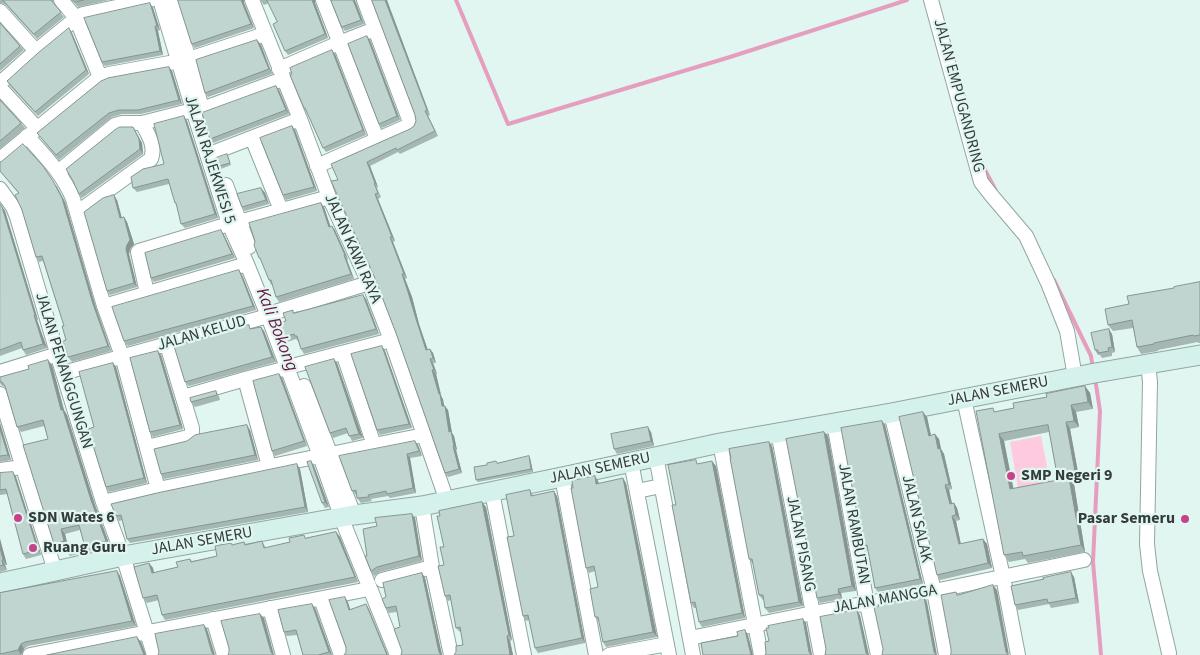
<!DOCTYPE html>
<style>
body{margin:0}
canvas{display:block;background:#e1f6f1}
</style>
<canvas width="1200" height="655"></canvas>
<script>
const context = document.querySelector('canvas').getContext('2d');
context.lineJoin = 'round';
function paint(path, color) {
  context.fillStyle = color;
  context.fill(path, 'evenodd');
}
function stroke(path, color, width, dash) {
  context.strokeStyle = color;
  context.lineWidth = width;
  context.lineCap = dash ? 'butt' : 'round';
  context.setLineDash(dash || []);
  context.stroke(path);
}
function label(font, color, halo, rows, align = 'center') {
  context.font = font + ' "Source Sans 3",sans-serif';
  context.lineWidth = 4.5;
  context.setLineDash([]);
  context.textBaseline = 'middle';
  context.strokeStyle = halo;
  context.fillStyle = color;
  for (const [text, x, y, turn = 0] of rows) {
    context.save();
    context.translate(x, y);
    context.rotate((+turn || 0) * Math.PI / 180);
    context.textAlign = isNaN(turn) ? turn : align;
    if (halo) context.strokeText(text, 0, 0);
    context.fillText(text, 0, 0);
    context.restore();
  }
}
const green = new Path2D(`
 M1041,436L1051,487L1019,493L1010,442Z`);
const stream = new Path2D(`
 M456,0L508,124L730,57L907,0
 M982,164L996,191
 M1054,280L1091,356L1093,369
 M1095,378L1100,411L1093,562L1101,655`);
const street = new Path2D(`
 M61,0L76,18L100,77
 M160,0L193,110L229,224L247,264L268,316L320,456L345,527L397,655
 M171,0L189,59L201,105
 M252,0L300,119L329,197L369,283L391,340L447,501
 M323,0L377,139
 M931,0L981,182L992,196L1026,236L1048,283L1067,331L1075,377
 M0,11L36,51
 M279,69L339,43L375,29
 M0,83L36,51L79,16L83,14L150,0
 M0,88L37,128
 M202,109L283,79
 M27,136C44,155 63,174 73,199L104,306L122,356L158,489
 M252,138L281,210
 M215,152L300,119
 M0,159L100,77L109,74L186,60L265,34
 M317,166L410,125V122L364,0
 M58,172L115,125L122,123H142L193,110
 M226,185L249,247
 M0,189L13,207L17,217L63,373L103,502L123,556L154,655
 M78,212L151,159C156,145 148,135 142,123
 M239,222L329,197
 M147,293L138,252L139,251L229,224
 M104,306L247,264
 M1148,364L1150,382L1147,544L1150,571L1169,653
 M296,365L391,340
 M0,372L58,354
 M63,373L268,316L275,312L369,283
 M245,379L269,466
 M304,386L354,515
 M0,394L55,571
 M183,397L245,379L287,368
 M964,399L1003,577L1018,655
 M891,413L934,591L946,655
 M834,423L867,604L878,655
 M778,432L821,655
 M720,443L761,655
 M374,445L424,435
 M147,447L188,437L192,434V428L167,345
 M331,454L374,445L343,353
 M656,456L693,655
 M631,462L669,655
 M0,470L22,467
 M562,477L596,655
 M637,491L661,486
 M492,492L524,655
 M103,502L158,489L320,456
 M422,506L432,567L451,655
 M382,580L432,567
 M321,599L341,655
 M270,608L283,655
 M213,619L224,655
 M690,638L813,613L934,591L1084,560
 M30,655L369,589
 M609,655L667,644`);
const secondary = new Path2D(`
 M0,583L55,571L123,556L354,515L422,506L562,477L720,443L891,413L1095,373L1200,355`);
const wall = new Path2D(`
 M0,0H53V4L64,17L37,39L6,5L2,3H0Z
 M72,0H109L78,7Z
 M260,0H315V3L328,38L288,55L285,51L277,22L269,3L264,5Z
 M372,0L430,115L428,116L438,136L400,154L398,152L370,166L378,187L377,188L381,197L378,199L395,241L393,242L407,278L405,279L412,297L419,324L428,350L430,349L433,353L436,363H433L437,374H436L444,406L448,410L452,433L454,436L457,450H456L462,473L448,477L445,473L396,333L338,180L410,129L414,126L416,121L415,115Z
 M244,3L254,28L195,48L192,44Z
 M356,3L364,24L345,31L342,27Z
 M153,8L160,30L158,31L163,55L105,66L102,62Z
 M0,23L24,50L0,71Z
 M72,33L89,74L38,116L10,86L7,81Z
 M257,40L261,45L272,74L208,97L205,93Z
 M370,40L400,120L382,128L379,124Z
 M335,54L366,135L326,152L323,148L307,112L304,108Z
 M169,67L172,71L182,104L141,114H122L112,117L59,160L37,133Z
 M279,90L289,114L213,143L210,139Z
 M0,100L21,123L25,128L0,149Z
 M187,121L218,218L185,228L181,224L177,206L175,203L169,184L137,192L133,188L164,164Z
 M292,126L295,130L317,191L286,200L283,195Z
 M133,127L142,143L143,154L82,198L79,194Z
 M227,154L228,156L231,165L221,169L219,166Z
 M0,162L57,186L65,202L96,308L111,351L72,362L68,357L64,326L43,261L39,262L36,257L22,210L19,194L0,171Z
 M261,188L265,193L269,204L245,211L242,207Z
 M117,200L122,218L127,222L134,244L130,249L129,254L137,287L110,295L107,291Z
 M0,204L5,211L38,320H37L47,348L26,355L22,348L0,356Z
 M324,207L330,226L335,230L348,259L347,260L354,279L279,302L276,297L272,284L271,285L269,280L262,261L259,258Z
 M224,235L235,258L154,282L151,278Z
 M242,275L256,310L128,346L124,341Z
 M1200,282V343H1198V342L1158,350V351L1141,354L1137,347L1133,328L1113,331L1108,325L1129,304L1174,288Z
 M366,299L379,334L304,354L301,349L298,341L296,339L287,342L284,337L286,321L294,312Z
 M251,329L264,331L276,362L189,386L185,382Z
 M1112,334L1115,352L1112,353V356L1102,358L1100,355H1098L1095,350Z
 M382,346L385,351L412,428L380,435L377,430Z
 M161,355L183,429L153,437L150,432Z
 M113,363L116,367L147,483L109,492L106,487Z
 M337,363L363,438L352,441L348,433L333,438L330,433Z
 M52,365L64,410L67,415L95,505L110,546L88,552L86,549L87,552L70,556L66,552L83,544L85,547L80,530L65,534L68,546L57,549L54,544L48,439L44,426L21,432L17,427L5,387L1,385L0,383V377Z
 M279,374L282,378L307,446L275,456L272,451Z
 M1085,386L1090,393L1093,409L1076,412L1079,427L1070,429L1080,483L1074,484L1085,552L1028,563L1025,559L1009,562L1004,555L996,412L1014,408ZM1049,432L1058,480L1013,489L1004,441Z
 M216,391L219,396L220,400L195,407L191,402Z
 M927,417L931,435L939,439L941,449L944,454L952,489L949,490L952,503H954L957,508L960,520L956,521L961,544L983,539L987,544L992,568L940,580L937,575Z
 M882,421L885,425L923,584L878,592L875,588L868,550L866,551L863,546Z
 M0,423L11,460L0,462Z
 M250,430L258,460L164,479L161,474Z
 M651,432L654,446L617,454L614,449Z
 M828,436L856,591L841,593L842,599L820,603L817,598Z
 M418,445L422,456L410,458L416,493L390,498L388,496L371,499L372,501L361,503L357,498V495H356L352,491Z
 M772,446L803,606L769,613L765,608L764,600H763L759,595L753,564L749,559Z
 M530,458L533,472L478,482L476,480L487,465L497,463Z
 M311,461L314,466L329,507L325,508L322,503Z
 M699,464L716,466L745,618L702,627L699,622L696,608H694L691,603L676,505Z
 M300,469L308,512L130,543L127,539L123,520L119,521L116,516Z
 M0,473L16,477L41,555L26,559L23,554L7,494L0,495Z
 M598,481L599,483H626L657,637L606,647L603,642L599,622L595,617L598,587L595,571L589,573L586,568Z
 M530,490L533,495L557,496L585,643L538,653L535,648L529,620L526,621L523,616L514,536Z
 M486,507L512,640L510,641L513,655H454L463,645L461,632H460L456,628L451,600L448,601L445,596L444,547Z
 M415,518L422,561L380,572L374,576L371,571L367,556Z
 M336,532L340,537L358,582L165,620L162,615L159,600L147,603L143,598L149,563L153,568L154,573L178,567L190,559L192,561L217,556L232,545L244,542L246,545L262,541L266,548L306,538Z
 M0,539L7,565H5L7,570L0,572Z
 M117,571L120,576L136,626L28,646L24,649L21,655H0V593Z
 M422,573L425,578L442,655H401L402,651L400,627L397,612L389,613L386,608V597Z
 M1074,577L1079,603L1051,608L1049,604L1018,610L1015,605Z
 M315,608L332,655H303L297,635L287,636L284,632Z`);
const shadedWall = new Path2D(`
 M241,0H244V3L254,28L251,24Z
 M312,0H315V3L328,38L325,34Z
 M353,0H355L364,24L361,20Z
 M385,0H387L430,115L427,110Z
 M150,3L153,8L160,30L157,26Z
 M155,26L158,31L163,55L160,51Z
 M69,28L72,33L89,74L86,70Z
 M367,36L370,40L400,120L397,116Z
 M257,40L261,45L272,74L269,69Z
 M332,50L335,54L366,135L363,130Z
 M169,67L172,71L182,104L179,100Z
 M276,86L279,90L289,114L286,110Z
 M425,111L428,116L438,136L435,131Z
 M184,116L187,121L218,218L215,214Z
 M292,126L295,130L317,191L314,187Z
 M133,127L142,143L143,154L140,149Z
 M367,162L370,166L378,187L375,183Z
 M53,181L65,202L96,308L111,351L108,346L93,304Z
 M261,188L265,193L269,204L266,200Z
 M375,194L378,199L395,241L392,237Z
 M114,195L117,200L123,223L120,218Z
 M321,203L324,207L332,231L329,227Z
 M2,207L5,211L38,320L35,315Z
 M124,217L127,222L134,244L130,249L129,254L137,287L134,283L126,249Z
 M332,226L335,230L348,259L345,255Z
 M221,230L224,235L235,258L232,254Z
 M390,237L393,242L407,278L404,274Z
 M344,255L347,260L354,279L351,274Z
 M239,270L242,275L256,310L253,306Z
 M402,274L405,279L412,297L419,324L429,354L426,350Z
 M363,295L366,299L379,334L376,329Z
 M34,315L37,320L47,348L43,344Z
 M261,327L264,331L276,362L272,357Z
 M1109,329L1112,334L1115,352L1112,347Z
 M382,346L385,351L412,428L409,424Z
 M430,349L433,353L436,363L433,358Z
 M158,351L161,355L183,429L180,425Z
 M334,359L337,363L363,438L359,434Z
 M430,359L433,363L437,374L434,370Z
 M48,360L52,365L64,410L67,415L95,505L110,546L106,541L91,500L61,410Z
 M113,363L116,367L147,483L144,478Z
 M432,370L436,374L441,396L443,399L445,410L442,406Z
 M279,374L282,378L307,446L304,441Z
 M1085,386L1090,393L1093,409L1088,402Z
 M1071,405L1076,412L1079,427L1074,421Z
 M445,406L448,410L452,433L454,436L457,450L454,446L449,432Z
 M923,412L927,417L932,441L929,436Z
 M882,421L885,425L923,584L920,579Z
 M1066,422L1070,429L1080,483L1076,477Z
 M0,423L11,460L8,455L0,429Z
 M247,425L250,430L258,460L255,455Z
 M648,427L651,432L654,446L651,441Z
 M824,432L828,436L856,591L852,586Z
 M935,434L939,439L941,449L944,454L952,489L949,484L938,449Z
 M999,434L1004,441L1015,496L1010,489Z
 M415,441L418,445L422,456L419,451Z
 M769,442L772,446L803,606L799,602Z
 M453,446L456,450L462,473L459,469Z
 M407,454L410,458L416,493L413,488Z
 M529,456L530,458L533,472L531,469Z
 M311,461L314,466L329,507L325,502Z
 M712,461L716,466L745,618L742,613Z
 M297,464L300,469L308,512L305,507Z
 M13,472L16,477L41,555L38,550Z
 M595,476L598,481L600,488L596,484Z
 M623,478L626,483L657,637L653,632Z
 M1069,478L1074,484L1085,552L1081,545Z
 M945,485L949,490L953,509L950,504Z
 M554,491L557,496L585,643L582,638Z
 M482,502L486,507L512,640L509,635Z
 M954,503L957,508L960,520L956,515Z
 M412,514L415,518L422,561L419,556Z
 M952,516L956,521L962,550L959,544Z
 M61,529L65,534L68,546L64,541Z
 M336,532L340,537L358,582L355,577Z
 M0,539L7,565L3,560L0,547Z
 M983,539L987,544L992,568L988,563Z
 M2,560L5,565L7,570L3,565Z
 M149,563L153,568L155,578L152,573Z
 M117,571L120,576L136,626L132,621Z
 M1071,572L1074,577L1079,603L1076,598Z
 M422,573L425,578L442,655H441L439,652Z
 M993,585L997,590L1009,655L1006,652Z
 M838,589L841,593L842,599L839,594Z
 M345,597L348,602L352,615L349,610Z
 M924,597L927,602L937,655H936L934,652Z
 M312,604L315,608L332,655L329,652Z
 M366,604L369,609L388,655H387Z
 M857,610L860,615L869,655H868L866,653Z
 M260,614L264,618L274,655H273L271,652Z
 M803,619L806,623L812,655H811L809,652Z
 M204,625L207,629L215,655H214L212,653Z
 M745,630L748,635L753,655H751Z
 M507,636L510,641L513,655H510Z
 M137,637L141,642L146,655H144Z
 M21,644L24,649L21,655L18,650Z`);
const building = new Path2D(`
 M3,0H51L61,12L34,34Z
 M73,0H84L75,2Z
 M178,0H241L251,24L192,44Z
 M267,0H312L325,34L285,51L273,24L277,22Z
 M331,0H353L361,20L342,27Z
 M372,0H385L427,110L425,111L435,131L397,150L396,148L367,162L375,183H374L378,193L375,194L392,237H390L404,274H402L408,292L416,319L426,350L430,349L433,358L430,359L434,370H432L439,394H440L442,406H445L449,432L451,431L454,446H453L459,469L445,473L396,333L374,276L331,181L338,180L331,164L410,129L414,126L416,121L415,115Z
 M150,3L157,26H155L160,51L102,62L84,18Z
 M0,23L20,46L0,64Z
 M69,28L86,70L35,112L7,81L38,53Z
 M367,36L397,116L379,124L348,44Z
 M257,40L269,69L205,93L196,60Z
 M332,50L363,130L323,148L305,108H304L290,75L292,74L290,68Z
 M169,67L179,100L138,110H119L109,113L56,155L37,133L101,81L108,78Z
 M276,86L286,110L210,139L202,113Z
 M0,100L21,123L0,141Z
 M184,116L215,214L181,224L176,203H175L168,179L133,188L131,177L143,169L164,164L154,124Z
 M292,126L314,187L283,195L260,138Z
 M120,127H133L139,139L140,149L79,194L73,181L66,169L116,129Z
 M23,144L43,166L53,181L62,198L93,304L108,346L68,357L63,341L66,340L62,326H64L42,256L36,257L22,210L15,195L19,193L0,171V162L2,161Z
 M227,154L230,163L219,166L216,158Z
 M261,188L266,200L242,207L237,194Z
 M114,195L120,218L124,217L130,240L127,245L126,249L134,283L107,291L84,212L103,198Z
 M321,203L329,227L332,226L345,255H344L351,274L276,297L271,280H269L260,258H259L254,245L255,241L249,223Z
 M0,204L2,207L35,315H34L43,344L23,350L21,342L0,350Z
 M221,230L232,254L151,278L145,253Z
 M239,270L253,306L124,341L112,307Z
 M1200,282V335L1194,336L1193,335L1154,343V344L1137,347L1132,320L1108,325L1105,309L1129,304L1127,296L1174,288V287Z
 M363,295L376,329L301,349L297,336H295L294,334L284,337L278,323L286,321L283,313L293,310V313Z
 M249,325L250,329L261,327L272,357L185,382L174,346Z
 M1109,329L1112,347L1108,348L1109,351L1098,353V350H1095L1091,333Z
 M382,346L409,424L377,430L351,354Z
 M158,351L180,425L150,432L130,358Z
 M334,359L359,434L349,436L346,428L330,433L305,367Z
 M48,360L61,410H63L91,500L106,541L85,547L79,525L61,529L64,541L54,544L23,445L48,439L43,420L17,427L5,386L2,382L0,381V377L29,369L28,366Z
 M113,363L144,478L106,487L88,429L94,427L79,372Z
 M279,374L304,441L272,451L253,381Z
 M1085,386L1088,402L1071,405L1074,421L1066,422L1076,477L1069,478L1081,545L1023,556L1022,552L1004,555L976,411L993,408L994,412L1014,408L1013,403L1047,397L1046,394ZM1048,425L1058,480L1010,489L999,434Z
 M216,391L217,395L191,402L190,398Z
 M923,412L929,436L935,434L938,449L940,448L949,484L945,485L950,504L954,503L956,515L952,516L959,544L983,539L988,563L937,575L899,417Z
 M882,421L920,579L875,588L867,545L863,546L841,428Z
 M247,425L255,455L161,474L154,449L187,441L195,435Z
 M648,427L651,441L614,449L611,434Z
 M0,429L8,455L0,456Z
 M824,432L852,586L838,589L839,594L817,598L786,439Z
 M415,441L419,451L407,454L413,488L387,494L386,491L368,495L369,497L357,498L356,490L352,491L339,456Z
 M769,442L799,602L765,608L763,595H759L752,559H749L730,458H731L729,449Z
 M529,456L531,469L476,480L474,467L487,465V463L496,461L497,463Z
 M696,460L697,464L712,461L742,613L699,622L695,602L691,603L672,505H676L668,465Z
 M311,461L325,502L322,503L307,462Z
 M297,464L305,507L127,539L121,515L116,516L111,504L157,493Z
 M13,472L38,550L23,554L6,489L0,490V473Z
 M595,476L596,484L623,478L653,632L603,642L598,617H595L590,589L598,587L594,566L586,568L571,488H573L572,481Z
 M530,490L531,496L554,491L582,638L535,648L528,615L523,616L507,537L514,536L506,495Z
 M482,502L509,635L507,636L510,655H454L456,652V646L463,645L460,627L456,628L450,595L445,596L438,566L444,565L440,547H444L437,516H440L439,511Z
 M412,514L419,556L377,567L371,571L365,556H367L363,529L377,526L375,518Z
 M336,532L355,577L162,615L157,595L143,598L134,567L149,563L152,573L178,567L176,562L190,559L191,562L217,556L215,546L231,543L232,545L244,542L245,545L262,541L264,548L290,542L289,538L304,535L305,538Z
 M83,544L84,548L66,552V549Z
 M0,547L3,560H2L3,565L0,566Z
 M117,571L132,621L25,642L21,644L18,650L0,654V593Z
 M1071,572L1076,598L1048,603L1047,599L1015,605L1011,586L1044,579L1043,578Z
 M422,573L439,652L441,655H401L402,651L394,629L400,627L396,606L386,608L382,599L386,597L383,583Z
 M993,585L1006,652L1008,655H950L951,654V649L941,595L956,592L957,595Z
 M345,597L349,610L366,604L387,655H344L346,652V647L329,600Z
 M924,597L934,652L936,655H882L883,649L874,607L879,606L878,605Z
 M312,604L329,652L318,655H303L296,630L284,632L278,610Z
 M857,610L866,653L868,655H825L826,649L820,617Z
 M260,614L271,652L273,655H228L229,652V648L221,621Z
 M803,619L809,652L811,655H765L766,653L765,642L769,641L766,628H769L768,626Z
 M204,625L212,653L214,655H158L159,652L155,634Z
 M745,630L751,655H703L701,643L738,636L737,632Z
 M137,637L144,655H47Z`);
const markers = [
 [1011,476,5,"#c64389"],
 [18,518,5,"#c64389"],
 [1185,519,5,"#c64389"],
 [33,548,5,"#c64389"]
];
const streetNames = [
 ["JALAN EMPUGANDRING",958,96,75],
 ["JALAN RAJEKWESI 5",209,160,72],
 ["JALAN KAWI RAYA",352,249,66],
 ["JALAN KELUD",202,334,-16],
 ["JALAN PENANGGUNGAN",63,371,73],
 ["JALAN SEMERU",998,392,-11],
 ["JALAN SEMERU",600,469,-12],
 ["JALAN SALAK",916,519,77],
 ["JALAN RAMBUTAN",853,524,80],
 ["JALAN SEMERU",202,542,-10],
 ["JALAN PISANG",800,544,79],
 ["JALAN MANGGA",885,600,-10]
];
const poiNames = [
 ["SMP Negeri 9",1021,476],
 ["SDN Wates 6",28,518],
 ["Pasar Semeru",1175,519,"right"],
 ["Ruang Guru",43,548]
];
const waterNames = [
 ["Kali Bokong",276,330,69]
];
paint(green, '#fdcae0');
stroke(stream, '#e59ebe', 4);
stroke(street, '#92a6a1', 16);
stroke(secondary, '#92a6a1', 21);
stroke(street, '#fff', 14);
stroke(secondary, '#d4f1ec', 19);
paint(wall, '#a5b7b3');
paint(shadedWall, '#869592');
paint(building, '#c0d5d0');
stroke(building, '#869592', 1);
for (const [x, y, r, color] of markers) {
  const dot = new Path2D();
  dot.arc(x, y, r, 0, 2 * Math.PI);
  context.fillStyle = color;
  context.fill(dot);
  stroke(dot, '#e1f6f1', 2);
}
label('16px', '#333c3a', '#e1f6f1', streetNames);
label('bold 16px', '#333c3a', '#e1f6f1', poiNames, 'left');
label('italic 18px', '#6d1b48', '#e1f6f1', waterNames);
</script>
